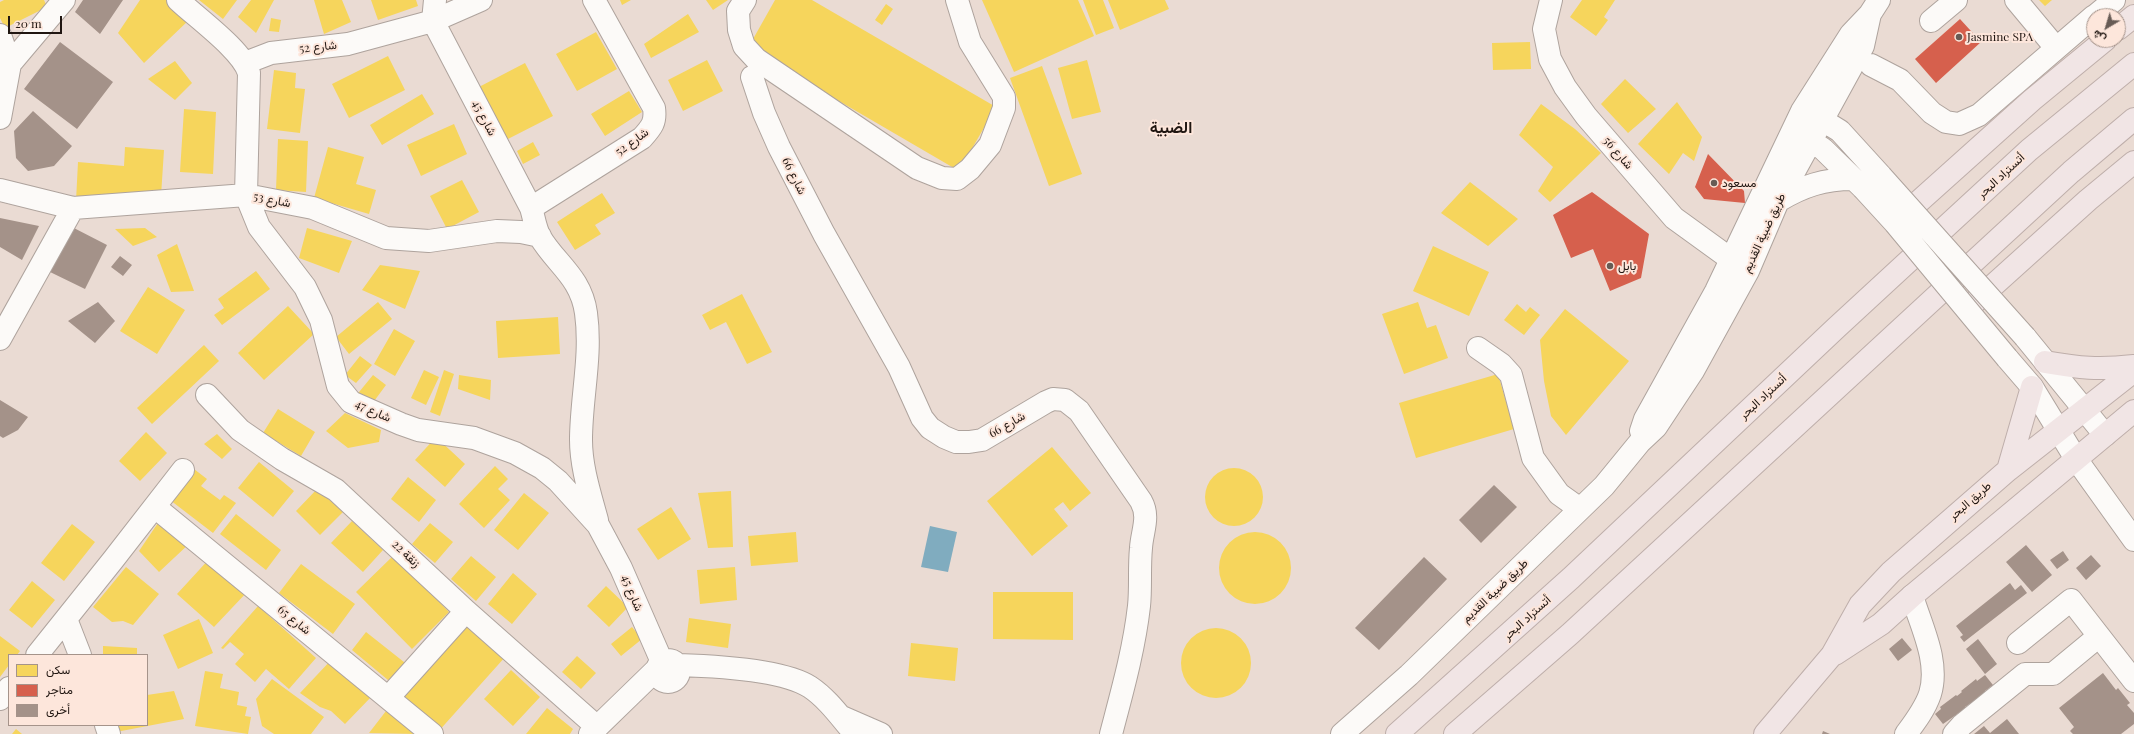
<!DOCTYPE html>
<meta charset="utf-8">
<style>
body{margin:0}
#map{position:relative;width:2134px;height:734px;overflow:hidden;background:#eadbd3;font-family:"Playfair Display",Vazirmatn,serif}
canvas{display:block}
.legend{position:absolute;left:8px;top:654px;width:140px;height:72px;box-sizing:border-box;background:#fde6db;border:1px solid #a5938a;margin:0;padding:5px 7px;list-style:none;font-size:12px;color:#201611}
.legend li{display:flex;align-items:center;gap:8px;height:20px}
.legend b{width:20px;border:1px solid #a5938a}
.north{position:absolute;left:2086px;top:8px;width:40px;height:40px;box-sizing:border-box;background:#fde6db;border:1px solid #a5938a;border-radius:50%;rotate:218deg;font-size:11px;font-weight:700;line-height:16px;text-align:center;color:#201611}
.north::after{content:'';display:block;margin:auto;width:14px;height:18px;background:#675b55;clip-path:polygon(50% 0,100% 100%,50% 72%,0 100%)}
.scale{position:absolute;left:8px;top:16px;width:54px;height:18px;box-sizing:border-box;border:2px solid #201611;border-top:0;padding-left:5px;font-size:12px;line-height:14px;white-space:nowrap;color:#201611;-webkit-text-stroke:3px #fde6db;paint-order:stroke}
</style>
<div id="map">
<canvas width="2134" height="734"></canvas>
<ul class="legend">
<li><b style="height:11px;background:#f6d55c"></b>سكن</li>
<li><b style="height:11px;background:#d6604d"></b>متاجر</li>
<li><b style="height:11px;background:#a49289"></b>أخرى</li>
</ul>
<div class="north">ش</div>
<div class="scale">20 m</div>
</div>
<script>
const context = document.querySelector('canvas').getContext('2d');
context.lineJoin = 'round';
function paint(path, color) {
  context.fillStyle = color;
  context.fill(path, 'evenodd');
}
function stroke(path, color, width, dash) {
  context.strokeStyle = color;
  context.lineWidth = width;
  context.lineCap = dash ? 'butt' : 'round';
  context.setLineDash(dash || []);
  context.stroke(path);
}
function label(font, color, halo, rows, align = 'center') {
  context.font = font + ' "Playfair Display",Vazirmatn,serif';
  context.lineWidth = 4;
  context.setLineDash([]);
  context.textBaseline = 'middle';
  context.strokeStyle = halo;
  context.fillStyle = color;
  for (const [text, x, y, turn = 0] of rows) {
    context.save();
    context.translate(x, y);
    context.rotate((+turn || 0) * Math.PI / 180);
    context.textAlign = isNaN(turn) ? turn : align;
    if (halo) context.strokeText(text, 0, 0);
    context.fillText(text, 0, 0);
    context.restore();
  }
}
const water = new Path2D(`
 M930,526L957,532L948,572L921,567Z`);
const homes = new Path2D(`
 M4,0H44L47,7L5,28L0,18V2Z
 M140,0H171L190,19L144,63L118,33Z
 M199,0H237L223,19Z
 M251,0H274L256,33L238,17Z
 M314,0H342L351,22L324,34Z
 M371,0H416L418,6L378,20Z
 M620,0H631L622,5Z
 M706,0H728L713,10Z
 M775,0H812L996,107L959,171L748,48Z
 M982,0H1078L1094,36L1014,72Z
 M1083,0H1103L1114,28L1096,35Z
 M1108,0H1165L1169,9L1120,30Z
 M1582,0H1615L1604,17L1608,20L1596,36L1570,17Z
 M2039,0H2052L2045,6Z
 M886,4L893,9L882,25L875,20Z
 M688,14L699,32L651,58L644,44Z
 M271,18L281,20L279,32L269,31Z
 M596,32L617,69L577,91L556,54Z
 M1530,42L1531,69L1493,70L1492,43Z
 M388,56L405,90L349,118L332,84Z
 M707,60L723,91L683,111L668,80Z
 M1087,60L1101,112L1072,119L1058,68Z
 M175,61L192,83L175,100L148,79Z
 M525,63L553,116L504,141L477,88Z
 M1042,66L1082,174L1049,186L1010,78Z
 M274,70L296,73L295,88L305,89L300,133L267,129Z
 M1625,79L1656,109L1628,133L1601,104Z
 M629,91L642,112L605,136L591,114Z
 M422,94L434,114L382,145L370,125Z
 M1677,102L1702,137L1694,161L1683,153L1669,174L1638,144Z
 M1541,104L1575,129L1601,153L1550,202L1538,191L1553,167L1519,135Z
 M184,109L216,112L213,174L180,172Z
 M454,124L467,154L421,176L407,145Z
 M278,139L308,141L306,192L276,190Z
 M533,142L540,155L523,164L517,151Z
 M125,147L164,150L161,196L118,193L117,204L76,201L78,162L124,166Z
 M328,147L364,157L356,184L376,190L369,214L314,198Z
 M462,180L479,212L447,229L430,196Z
 M1470,182L1518,219L1488,246L1441,213Z
 M602,193L615,213L595,225L601,234L575,250L557,222Z
 M145,228L157,237L133,246L115,229Z
 M307,228L352,241L339,273L299,258Z
 M177,244L194,291L171,292L157,255Z
 M1433,246L1489,272L1469,316L1413,291Z
 M380,265L420,271L405,309L362,290Z
 M256,271L270,289L222,325L214,315L224,308L218,299Z
 M148,287L185,310L157,354L120,331Z
 M742,294L772,352L747,364L726,322L710,330L702,315Z
 M378,302L392,319L349,354L336,337Z
 M1418,302L1427,328L1436,325L1448,358L1404,374L1382,314Z
 M1517,304L1526,312L1530,307L1540,315L1524,335L1504,320Z
 M288,306L314,334L264,380L238,353Z
 M1565,309L1629,361L1566,435L1551,416L1544,381L1540,340Z
 M558,317L560,354L498,358L496,321Z
 M394,329L415,341L395,376L374,364Z
 M204,345L219,361L152,424L137,408Z
 M360,356L372,365L356,383L345,375Z
 M424,370L439,377L426,405L411,398Z
 M444,370L454,374L440,416L430,412Z
 M1498,374L1514,429L1416,458L1399,403Z
 M373,375L386,385L369,408L355,397Z
 M459,375L491,380L490,400L458,389Z
 M278,409L315,432L301,456L263,433Z
 M345,413L381,430L379,442L348,448L326,431Z
 M146,432L167,453L140,481L119,461Z
 M217,434L232,449L222,459L204,444Z
 M436,437L465,464L445,487L415,460Z
 M1052,447L1091,493L1070,511L1063,502L1054,509L1068,526L1032,556L987,501Z
 M259,462L294,491L273,517L238,488Z
 M495,466L508,479L498,489L510,500L484,528L459,504Z
 M1205 497a29 29 0 1 1 58 0a29 29 0 1 1-58 0Z
 M194,469L207,479L201,486L220,500L224,495L236,503L213,533L170,500Z
 M408,477L436,500L419,522L391,499Z
 M318,488L343,512L320,535L296,511Z
 M731,491L733,547L708,548L698,493Z
 M524,493L549,513L518,550L494,530Z
 M671,507L691,539L658,560L637,529Z
 M236,514L281,550L266,570L220,534Z
 M162,517L190,543L159,572L139,551Z
 M352,521L383,550L363,572L331,543Z
 M430,523L453,542L435,563L412,544Z
 M72,524L95,542L64,581L41,563Z
 M1219 568a36 36 0 1 1 72 0a36 36 0 1 1-72 0Z
 M796,532L798,562L751,566L748,536Z
 M394,555L449,612L412,649L356,592Z
 M471,556L496,577L476,601L451,579Z
 M211,557L248,591L214,627L177,594Z
 M301,564L355,604L333,634L279,593Z
 M126,567L159,594L133,625L123,621L112,622L93,607Z
 M735,567L737,600L700,604L697,570Z
 M513,573L537,594L512,624L488,604Z
 M32,581L55,600L32,628L9,610Z
 M606,586L628,607L609,627L587,606Z
 M993,592H1073V640L993,639Z
 M258,606L316,658L289,689L266,669L255,682L235,664L244,654L230,642L223,649L221,648Z
 M689,618L731,624L728,648L686,642Z
 M199,619L213,653L178,669L163,635Z
 M469,623L506,656L437,733L400,700Z
 M632,627L642,639L621,656L611,644Z
 M1181 663a35 35 0 1 1 70 0a35 35 0 1 1-70 0Z
 M366,632L409,666L394,685L352,650Z
 M0,636L20,651L17,655H9V665L0,677Z
 M911,643L958,648L955,681L908,676Z
 M103,646L137,648V655H103Z
 M577,656L596,673L581,689L562,672Z
 M333,658L372,696L345,724L331,711L320,707L300,693Z
 M511,670L540,697L513,726L484,699Z
 M205,671L223,674L220,688L239,692L237,705L247,707L245,716L251,717L248,734L195,726Z
 M272,679L324,717L311,734H274L262,726L256,699Z
 M174,691L184,719L116,732L115,725H147V695Z
 M547,708L573,729L570,734H526Z
 M386,711L417,734L369,733Z
 M16,729L22,734H12Z`);
const shops = new Path2D(`
 M1960,19L1981,42L1936,83L1915,59Z
 M1708,154L1744,191L1745,203L1704,199L1695,187Z
 M1592,192L1649,234L1641,278L1610,291L1593,249L1571,258L1553,215Z`);
const building = new Path2D(`
 M83,0H123L100,34L75,12Z
 M60,42L113,82L77,129L24,89Z
 M33,111L72,146L54,166L28,171L16,158L14,131Z
 M0,218L39,226L22,260L0,247Z
 M70,226L107,245L85,289L48,271Z
 M120,256L132,265L123,276L111,267Z
 M98,302L115,321L95,343L68,321Z
 M0,400L28,417L18,430L3,438L0,436Z
 M1494,485L1517,507L1481,543L1459,520Z
 M2026,545L2052,575L2032,592L2006,562Z
 M2063,551L2069,560L2057,569L2050,560Z
 M2091,555L2101,566L2086,580L2076,568Z
 M1424,557L1447,579L1379,650L1355,628Z
 M2010,583L2015,590L2021,585L2027,593L1964,642L1960,637L1963,635L1956,626Z
 M1902,638L1912,650L1898,661L1889,649Z
 M1978,639L1997,664L1985,674L1966,649Z
 M2103,673L2116,690L2118,688L2130,703L2127,705L2134,713V724L2121,734H2073L2070,731L2074,727L2059,708Z
 M1985,675L1993,685L1985,691L1986,693L1965,707L1966,708L1943,724L1935,714L1941,709L1940,707L1956,695L1957,696L1962,692L1961,691L1976,679L1977,681Z
 M2007,719L2019,734H1974L1984,726L1990,733Z
 M1823,731L1830,734H1822Z`);
const minor = new Path2D(`
 M178,0C197,18 242,50 249,73L246,195L259,227L305,287L321,320L338,386L351,402L401,424L418,430L474,438L515,453L542,468L558,481L598,525L621,568L662,662
 M435,0L433,21L531,208C534,217 535,228 540,237C556,264 581,277 586,313C592,356 581,398 581,440C581,467 590,494 597,520
 M745,0L738,11L739,30L744,46L756,59L917,168L942,178L957,179L970,169L990,145L1004,108V97L970,42L957,0
 M1551,0L1544,29L1550,59L1565,87L1586,116L1674,218L1743,268
 M2016,0L2056,48
 M2095,16L2114,0
 M1931,21L1956,0
 M0,35L10,64L0,118
 M245,63L271,53L348,44L433,21L481,0
 M10,64L64,0
 M1871,65L1900,80L1932,113L1946,122L1959,124L1979,115L2094,16
 M752,77L764,113L779,147L824,234L899,367L922,418L930,428L944,437L956,442H969L982,440L1046,402L1053,399L1065,400L1079,411L1141,501C1150,517 1142,531 1141,548C1139,568 1141,587 1139,606C1134,650 1122,692 1111,734
 M1811,113L1840,131L1881,176
 M1800,134L1823,149L1863,188
 M0,190L73,208L246,195L313,208L386,238L429,241L497,231L521,232L540,236
 M1778,201C1803,186 1824,179 1853,179
 M531,208L642,138C652,127 656,122 654,108L594,0
 M2025,337L2105,435
 M0,339L73,208
 M1478,348L1501,364L1511,375L1533,458L1559,494L1580,509
 M2007,358L2032,387L2076,459L2134,540
 M207,395L240,430L282,459L336,490L466,611L596,726
 M1641,431L1645,419L1716,291L1802,111L1851,34L1870,14L1879,0
 M155,507L432,734
 M66,619L80,655
 M2018,643L2071,600L2099,636
 M37,655L113,560L183,470
 M657 671a11 11 0 1 1 22 0a11 11 0 1 1-22 0Z
 M678,665C712,666 782,669 810,687C828,699 841,718 855,734
 M388,698L466,611
 M0,699L9,688
 M842,717L881,734
 M106,725L109,734
 M590,734L657,669
 M1342,734L1409,675L1604,486L1640,442L1656,427L1693,371L1748,271L1778,201L1863,46L1870,14
 M1906,734C1915,722 1925,709 1930,694C1940,662 1921,626 1912,596
 M1954,734L1962,725L2025,674H2053L2099,636L2134,681`);
const highway = new Path2D(`
 M2118,29L2134,16
 M1896,222L2032,100L2105,40
 M1967,309L2088,200L2134,162
 M2045,362C2080,368 2098,370 2134,366
 M2008,470L2032,387
 M1835,654L1881,624L1912,596L2134,411
 M1397,734L1571,578L1836,328L2029,150L2134,64
 M1455,734L1570,634L2071,172L2134,119
 M1765,734L1832,655L1860,605L1891,572L2008,470L2134,371`);
const minorBridge = new Path2D(`
 M1881,176L2025,337
 M1863,188L1895,223L2007,358`);
const markers = [
 [1959,37,4,"#675b55"],
 [1714,183,4,"#675b55"],
 [1610,266,4,"#675b55"]
];
const poiNames = [
 ["Jasmine SPA",1967,37],
 ["مسعود",1722,183],
 ["بابل",1618,266]
];
const streetNames = [
 ["شارع 52",318,47,-6],
 ["شارع 45",484,118,62],
 ["شارع 52",632,142,-36],
 ["شارع 56",1618,153,49],
 ["شارع 66",794,176,63],
 ["أتستراد البحر",2001,176,-43],
 ["شارع 53",272,200,11],
 ["طريق ضبية القديم",1764,233,-65],
 ["أتستراد البحر",1763,397,-43],
 ["شارع 47",373,411,24],
 ["شارع 66",1007,425,-30],
 ["طريق البحر",1970,501,-41],
 ["زنقة 22",406,554,43],
 ["طريق ضبية القديم",1495,591,-44],
 ["شارع 45",632,593,67],
 ["أتستراد البحر",1527,618,-42],
 ["شارع 65",294,620,39]
];
const districtNames = [
 ["الضبية",1171,128]
];
paint(water, '#80acbf');
paint(homes, '#f6d55c');
paint(shops, '#d6604d');
paint(building, '#a49289');
stroke(minor, '#aea39d', 24);
stroke(highway, '#beaeaa', 24);
stroke(minor, '#fcfaf8', 22);
stroke(highway, '#f1e5e5', 22);
stroke(minorBridge, '#aea39d', 24, []);
stroke(minorBridge, '#fcfaf8', 22);
for (const [x, y, r, color] of markers) {
  const dot = new Path2D();
  dot.arc(x, y, r, 0, 2 * Math.PI);
  context.fillStyle = color;
  context.fill(dot);
  stroke(dot, '#fde6db', 1.5);
}
label('12px', '#201611', '#fde6db', poiNames, 'left');
label('12px', '#201611', '#fde6db', streetNames);
label('bold 16px', '#201611', '#fde6db', districtNames);
</script>
